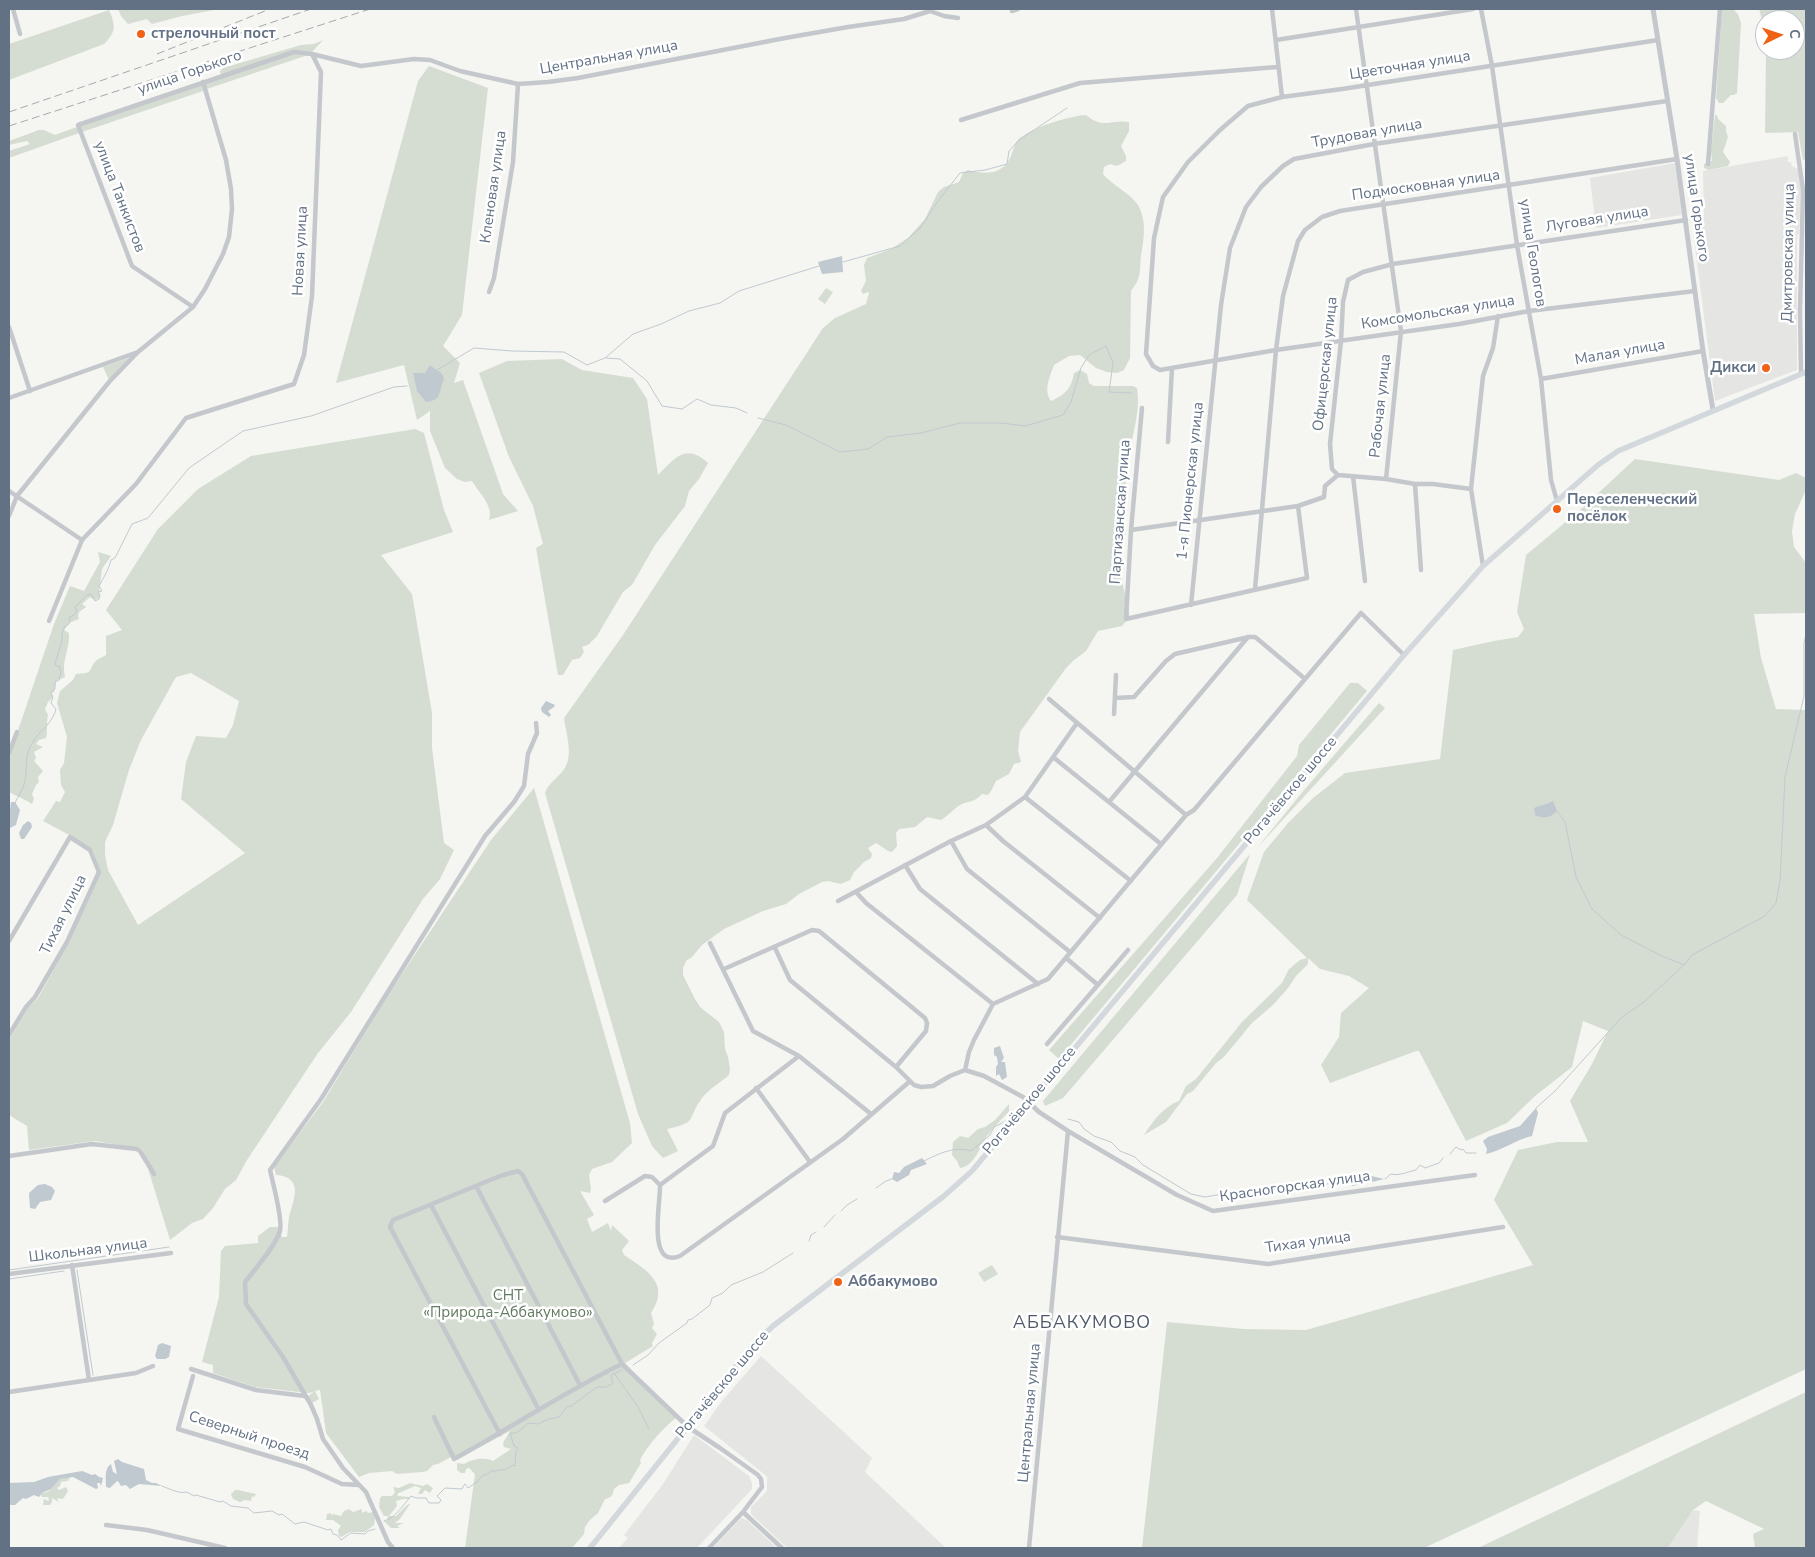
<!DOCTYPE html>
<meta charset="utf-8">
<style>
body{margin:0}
#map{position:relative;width:1815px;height:1557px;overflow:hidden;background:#f5f5f1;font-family:"Nunito Sans",sans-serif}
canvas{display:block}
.frame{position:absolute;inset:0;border:10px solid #627184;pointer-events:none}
.north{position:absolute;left:1755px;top:10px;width:50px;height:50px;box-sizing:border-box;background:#fff;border:1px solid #c0c6ce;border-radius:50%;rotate:86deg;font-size:14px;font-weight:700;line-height:20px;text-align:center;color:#627184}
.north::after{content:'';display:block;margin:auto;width:18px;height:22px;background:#f06316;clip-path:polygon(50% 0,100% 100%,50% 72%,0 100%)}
</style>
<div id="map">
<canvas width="1815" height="1557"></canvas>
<div class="frame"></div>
<div class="north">С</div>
</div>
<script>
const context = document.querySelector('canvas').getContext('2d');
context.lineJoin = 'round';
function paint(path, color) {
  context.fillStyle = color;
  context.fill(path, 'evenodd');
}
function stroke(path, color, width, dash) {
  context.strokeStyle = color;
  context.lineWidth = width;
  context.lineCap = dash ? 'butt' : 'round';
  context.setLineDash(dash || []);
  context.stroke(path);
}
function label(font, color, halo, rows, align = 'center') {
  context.font = font + ' "Nunito Sans",sans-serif';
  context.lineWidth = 5;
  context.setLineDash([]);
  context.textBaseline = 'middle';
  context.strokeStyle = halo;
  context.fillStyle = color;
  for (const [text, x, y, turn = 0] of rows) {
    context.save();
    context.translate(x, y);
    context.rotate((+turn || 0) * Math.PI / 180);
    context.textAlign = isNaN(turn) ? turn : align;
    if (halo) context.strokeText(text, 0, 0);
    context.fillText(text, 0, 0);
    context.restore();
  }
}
const built = new Path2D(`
 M1788,156V162H1791L1792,166L1798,169L1801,188L1799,233L1797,236V370L1715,401L1691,216L1704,215L1703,171Z
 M1675,163L1682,215L1596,228L1590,178Z
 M761,1356L872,1458L865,1472L946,1548H791L786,1547L751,1514V1507L767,1491V1477L764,1474L704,1426L722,1401Z
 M694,1435L749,1476L752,1483V1489L697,1548H619L628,1538L624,1535L663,1484Z
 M1693,1510L1700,1511L1697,1548H1668Z
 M741,1518L747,1520L777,1548H713Z`);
const green = new Path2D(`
 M118,9H219L182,16L152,24L147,19L128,24L121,16Z
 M1722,9H1733L1738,14L1741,23L1737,93L1734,95H1731L1723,103H1719L1716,98Z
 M1759,9H1806V159L1803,160L1798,132L1765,133L1766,50H1795V20H1765V30Z
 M109,10C116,26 116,32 104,44L9,80V44Z
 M323,40L312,52L294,51L221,75L220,71L223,68L301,45L314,44Z
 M293,54L308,55L207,89L204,83Z
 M429,66L488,88L462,315L443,346L460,363L454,383L463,380L503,494L518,511L489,520C494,506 479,493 472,481L465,482L457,479L445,468L430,431V411L417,420L404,365L336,383L418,81Z
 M201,84L203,91L82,132L80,126Z
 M1086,115C1105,130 1109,119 1129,122V131L1121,146L1126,156V161L1117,166L1110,164L1104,167L1103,174C1113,186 1129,192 1138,205C1147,221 1144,238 1141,255C1140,264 1141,273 1137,282C1135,285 1133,288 1131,291L1130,358L1124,370L1117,373L1107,372L1096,368L1080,355L1069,356L1054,365C1050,376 1043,390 1051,401C1066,394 1071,389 1074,373L1080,370L1087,374L1089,383L1094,386H1133L1137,388C1141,412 1131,440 1127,464C1124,483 1127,505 1126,525C1126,540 1119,563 1121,578C1123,588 1131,610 1129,618L1122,626L1098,631L1086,651L1073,661L1066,668L1020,732L1018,751L1021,762L1014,764L1009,774L996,781L991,791L988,795L982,794C972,804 970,800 960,805C956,807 948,816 941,820L927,817L915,827L899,829L896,833L897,846L892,852L888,851L876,843L868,848L872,854L871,858L864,862L854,872L850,880L841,884L828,881L822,882L799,894L786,904L763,911L724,929L702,945L692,957L686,961L683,968V975L695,999L700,1007L719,1022L724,1032L725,1049L728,1057L730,1069L729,1075C721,1082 709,1089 702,1098C686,1120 699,1122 667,1129L678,1151L663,1158L652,1146L638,1114L545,793C548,784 556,779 562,772C575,758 566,734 564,718L623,635L823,328L835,318L866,304L869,293L868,292L863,294L861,291L866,281L864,265L867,258L891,249L908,238L925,219L938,192L944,187L959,182L963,173L968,170C986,175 1003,175 1011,156C1013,151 1014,145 1017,141C1029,128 1069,116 1086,115Z
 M1715,115H1717L1718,119L1726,126V131L1728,137L1723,152L1730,162L1728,166L1709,170L1704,168V164L1712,161L1711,151Z
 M77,127L79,133L9,158V151L30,144L27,141L9,145V141L39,130H44L55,135Z
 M826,288L833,292L825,304L818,299Z
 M131,357L109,380L103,367Z
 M562,359L582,370L633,378L647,399L658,475C674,459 685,442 708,463L699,479L689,491L685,506L655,545L632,585L623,592L597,636L588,645L582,647L584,652L580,658L572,660L563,675H558L536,548L543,544L533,506L509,457L479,373L507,361Z
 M415,429L424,433L444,510L453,532L381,555L412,594L432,713V748L444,843L454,850L440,879L423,899L351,1012L318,1053L247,1160L236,1180L225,1189L213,1208L203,1219L192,1223L170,1240L142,1149L95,1141L29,1150L27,1126L9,1115V1040L28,1008L38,998L69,942L101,872L93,851L71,836L43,821L56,801L60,802L65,792L61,785L60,770L64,763L67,737L57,703L60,691L73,680L76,674C94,673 87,672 95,662C97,659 103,657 106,655V636L122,630L106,610L158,529L198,489L251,456ZM191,673L239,701L233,725L226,738L196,736L186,762L181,799L245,853L138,925L108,870L105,855V842L113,825L129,770L141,740L176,677Z
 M1635,459L1779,480L1796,473L1806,478V490L1795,514L1792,531L1794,547L1806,563V613L1754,614L1761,658L1776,709L1806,710V1369L1424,1548H1142L1167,1322L1244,1329L1306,1330L1533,1265L1494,1200L1518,1150L1557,1142H1588L1570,1101L1592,1064L1608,1031L1583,1021L1572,1067L1535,1096L1507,1123L1466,1141L1419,1051H1416L1330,1083L1321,1065L1339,1037L1341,1013L1369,988L1349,976L1320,969L1308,958V964L1296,976L1288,988L1274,1004L1252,1023L1224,1057L1216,1063L1193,1091L1187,1094L1166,1122L1144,1135C1153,1121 1163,1107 1179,1101L1186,1086L1196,1079L1242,1022L1282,983L1289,969L1300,960L1307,958L1247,900L1264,852L1288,823L1313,798L1345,773L1440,759L1453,650L1494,641L1518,637L1524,629L1517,612L1526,555L1579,511Z
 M98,552L111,556L102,569L99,593L100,597L95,600L90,597L82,604L86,607L79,612L78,616L79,619L69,623L64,630L69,633C70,649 61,662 65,677L56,681L54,692L51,693L53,697L48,702L45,709L48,715C46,723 48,730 46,738L39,740L36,744L43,747L34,752L36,758L34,761L43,771L38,777L39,782L36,785L32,794L34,799L32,804L29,802L9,792V757L54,624L70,586L84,591L100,562Z
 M1350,683H1358L1367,691L1059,1059L1049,1050L1217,858L1297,756L1299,745Z
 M1379,703L1385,708L1257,848L1305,789Z
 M534,788L630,1123L632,1143L612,1162L592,1169L589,1175L591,1189L590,1193L580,1191L594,1215L587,1219L592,1232L608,1223L611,1231L612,1225L629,1241L622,1250L624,1255C646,1270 671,1283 651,1313L654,1324L652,1328L657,1334L652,1343L653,1346L625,1363L676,1418C663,1428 647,1446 640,1460L641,1463L629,1483L619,1485L614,1489C613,1495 611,1498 605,1499L598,1513L590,1520L585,1527L584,1534L572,1548H465L475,1474L469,1468L466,1469L465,1473H461L457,1470V1463L464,1464C472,1459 485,1457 493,1461L511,1449L504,1447L503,1443L510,1431L454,1461L451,1457L438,1464L433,1465L427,1471L422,1472L397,1474L392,1471L369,1473L359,1477L326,1433L320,1390L315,1391L319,1399L312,1403L308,1396L314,1392L308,1393L255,1387L213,1373V1365L202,1362L219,1297L221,1251L225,1246L258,1243V1236L270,1227H278L282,1237H287C288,1230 288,1224 289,1217C294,1199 304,1177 276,1175L274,1167L323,1102L386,998L491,840Z
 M1250,854L1237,895L1063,1098L1045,1106L1043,1101Z
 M1009,1104V1112C1006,1114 987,1135 985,1139C980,1148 973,1167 960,1168L957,1161L952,1155L953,1142L960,1136L968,1138L978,1129L985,1127L995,1120Z
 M1266,1186H1273L1278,1189L1272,1195L1256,1197L1241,1201L1239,1194L1241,1192L1255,1191L1259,1188L1266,1191Z
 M992,1265L998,1274L984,1282L978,1273Z
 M1806,1392V1548H1755L1753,1534L1764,1529L1706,1501L1693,1510L1668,1548H1478Z
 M70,1477L68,1481L61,1482L60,1486L57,1488L59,1490L66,1487L68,1491L63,1499L57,1498L59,1502L52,1498V1502L50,1505H43L44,1499L48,1501L49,1499L48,1497H42L40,1494L49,1491L60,1479Z
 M410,1483L423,1486L427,1484L433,1488L430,1493L425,1490L422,1494H418L421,1488L415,1486L397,1494L398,1496L410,1497V1499H403L396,1501L397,1506L389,1516H396L408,1504H410L400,1519L395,1523H404L397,1526L400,1528H391L384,1521H387L388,1516H384L379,1507L380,1498L382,1496H392L395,1492L393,1487L399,1488Z
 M235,1490H238L256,1494L254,1497L252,1496L251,1501L245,1500L240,1502L233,1499L231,1494Z
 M349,1509L353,1512L362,1509V1513L366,1511L369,1513L373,1512L375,1519L374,1525L365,1532H350L341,1537L339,1536L338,1530L341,1526L333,1520H326L327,1514L331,1513L332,1516L333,1514L341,1516L344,1511Z`);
const water = new Path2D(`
 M842,256L843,272L822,274L818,262Z
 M430,365C435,370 443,371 444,379C438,392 443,400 426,402L417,391L413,373H425Z
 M546,701L555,705L554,707L548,711L551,715L549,717L542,712L541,708Z
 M1553,801L1557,811C1551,818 1543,819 1535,815L1534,808C1541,805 1546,805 1553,801Z
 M11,802H15L20,810L16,825L10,828L9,815Z
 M28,821L31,823L32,827L24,839H21L19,833L23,825Z
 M1000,1046L1004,1058L1001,1062H1005L1007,1077L1002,1080L999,1074L996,1076V1067L998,1064L997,1057L994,1055V1048Z
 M1536,1108L1538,1113L1532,1136C1515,1140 1501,1151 1486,1154L1487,1149L1483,1141L1488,1137L1520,1126Z
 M922,1158L927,1164L911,1170L909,1175L897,1182L892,1179L894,1172L899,1173L904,1167Z
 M1363,1174L1384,1179L1372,1182L1365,1180L1361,1184L1352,1186V1178Z
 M45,1184L52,1187L55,1191L51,1200L40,1202L35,1209L30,1208L29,1193L38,1185Z
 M162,1343L171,1346L169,1357L165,1359H157L155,1356L158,1345Z
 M118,1459L122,1462L144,1469L146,1480L152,1483H156L162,1486L139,1484L130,1489L126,1485L121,1486L118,1481L116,1482L110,1488L106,1487C106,1479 104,1468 111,1464L113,1472L117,1474L114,1461Z
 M82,1471L92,1475L95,1474L99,1477L103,1478L101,1486L100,1483H97L98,1488L96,1489L73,1477L60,1479L51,1489L42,1493L39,1497L34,1495L26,1499L23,1498L15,1505H9V1483L34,1482L48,1477Z`);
const stream = new Path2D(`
 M843,262L900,246L921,227L938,201L960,173L985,170L1007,164L1009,151L1019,140L1067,108
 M606,358L620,359L647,381L662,406L682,409L697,399L711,405L736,408L747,413
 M437,370L474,348L512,351L564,352L587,365L605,358L633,334L661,324L689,311L720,303L739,291L819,266
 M758,418L786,425L840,452L868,449L887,437L921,433L960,423H1001L1025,426L1063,415L1071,402L1081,368L1089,355L1106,346L1113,363L1109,392L1131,393
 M15,803C18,796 24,788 25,781C28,765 23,757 34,740C42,729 53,722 56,709L51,703L53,697L51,693L55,689V682L59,680L61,671L59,666H56L55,664L62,640V633L65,626L69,624L70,617L74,615L77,611L75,607L87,595L91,594L95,601L99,599L100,595L98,592L102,591L99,586C104,577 109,569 111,560L115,558L132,524L148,518L189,468L243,431L311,416L394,387L407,386
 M1557,811L1565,822L1576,877L1592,909L1621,935L1662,956L1684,965
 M1536,1108L1555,1091L1622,1017L1644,1002L1684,965L1692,955L1765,916L1776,903L1780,881L1785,777L1804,696V643L1806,634
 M1068,1119L1079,1122L1084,1129L1094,1136L1111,1142L1120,1151L1135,1157L1143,1165L1191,1194L1205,1197L1228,1193L1239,1194L1278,1189L1285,1193L1298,1191L1297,1190L1308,1187L1312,1188L1326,1185L1331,1181L1334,1182L1338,1177L1343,1182L1345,1181L1347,1177L1350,1176L1353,1178
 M1450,1154L1456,1147L1461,1150L1463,1149L1466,1153H1476
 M924,1161C940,1153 955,1146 971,1151L990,1135L994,1127L1006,1121L1010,1116L1011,1110
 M1385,1179L1391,1174C1399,1176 1407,1172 1416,1170L1420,1165L1425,1168L1439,1163L1443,1158
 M876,1188L886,1181L892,1179
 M841,1211L847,1205L857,1199
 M824,1227L835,1215
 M809,1241L811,1235L816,1232
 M9,1270L169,1247
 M77,1270L93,1375
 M9,1279L64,1271
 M633,1365L648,1355L659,1343L687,1323L688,1320L692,1319L710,1305L712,1298L723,1293L731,1285L763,1272L793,1253
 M614,1373L638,1407L649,1429
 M162,1486C170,1489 179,1494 187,1492L194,1496L196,1495L220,1502L223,1501L231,1506L248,1508L254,1513L272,1511L279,1515L282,1514L295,1524L304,1522L328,1530L331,1529L333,1534L337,1535L341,1540L351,1533L365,1534L368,1531L375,1529
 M384,1521C396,1518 403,1505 411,1496L416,1498H426L429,1503H439L441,1500L437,1496L445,1488L462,1489L464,1485L465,1484L468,1488L477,1482L483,1475H486L492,1470L493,1472C499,1469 506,1471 513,1465L515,1466L516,1451L518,1448L514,1446L510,1433C517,1435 523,1428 528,1423L538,1424L549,1419L559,1417L568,1406L570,1407L597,1387H606L613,1383L611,1375L622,1370`);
const minor = new Path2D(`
 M13,9L20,34
 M1272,9L1282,97
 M1356,9L1401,331L1386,479
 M1481,9L1492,66L1517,245L1541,379L1551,480L1557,501
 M1012,11L1018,9
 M1276,40L1473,9
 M1658,40L1342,89L1282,97L1248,106L1220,130L1188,162L1163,197L1154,238L1146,354L1153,366L1160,370L1276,350L1459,324L1529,311L1695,291
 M961,120L1080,83L1277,67
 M1795,134L1803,190L1800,311L1801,374
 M1708,164L1720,9
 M489,292L494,278L513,162L518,84
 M193,307L132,266L78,125L294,52L312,54L361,66L414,59L430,60L460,71L518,84L548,82L578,78L785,38L848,27L904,19L930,11L944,16L958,18
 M9,327L30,391
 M1541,379L1703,351
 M9,398L138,352L193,307L205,289L223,254L229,237L232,209L231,189L226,160L203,82
 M1142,408L1131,530L1126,619L1307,578L1298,506
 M1168,442L1172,368
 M1353,476L1365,581
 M1415,484L1421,570
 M1471,489L1433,484H1415L1386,479L1338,475L1332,469L1330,444L1341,341L1343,302L1348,280L1363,272L1393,264L1686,220
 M9,491L82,540L136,484L186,418L294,384L304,355L312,296L321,72L312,54
 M9,516L17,496L109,382L137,353
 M1131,530L1298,506L1324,497L1325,486L1338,475
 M1483,566L1471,489L1483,376L1493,348L1498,316
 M1255,589L1276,350L1283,296L1298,241L1305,230L1322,217L1340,211L1677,159
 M1191,605L1221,305L1230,248L1246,207L1261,187L1283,166L1294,159L1374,144L1667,101
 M49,621L82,540
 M1115,698L1134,697L1166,661L1175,654L1249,637H1255L1260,641L1304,678
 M1049,699L1186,815
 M1114,714L1116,675
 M9,753L17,732
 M1053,757L1161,844
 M1025,797L1131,881
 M1109,802L1248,637
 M986,825L1003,841L1100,918
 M951,841L967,869L1070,952
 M905,865L920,889L1038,984
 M856,892L866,903L993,1004
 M838,901L951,841L986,825L1025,797L1077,723
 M9,941L70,837L90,850L99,872L67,942L35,997L26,1007L9,1035
 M710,943L753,1031L799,1056L871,1114
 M775,948L790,980L896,1067L914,1085L921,1087L933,1086L950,1076L965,1070L984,1076L1023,1097L1039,1112L1068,1131L1177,1195L1213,1211L1475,1175
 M1066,958L1098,985
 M724,969L812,930L819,931L925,1018L927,1023L926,1031L896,1067
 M1047,1044L1128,950
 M799,1056L725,1113L713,1146L660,1185C661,1200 646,1270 680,1256L843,1139L909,1082
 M965,1070L969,1052L974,1040L993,1004L1048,979L1186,815L1194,810L1361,613L1404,655
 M756,1088L810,1162
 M9,1156L92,1144L137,1149L140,1151L154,1174
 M476,1186L580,1385
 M605,1201L645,1176L652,1177L660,1185
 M431,1205L539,1410
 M1057,1237L1268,1264L1503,1227
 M72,1265L89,1380
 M9,1274L171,1253
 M191,1369L256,1390L305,1396
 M193,1376L178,1429L305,1467L342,1484L359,1485
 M9,1392L136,1373L153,1366
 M434,1417L454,1459C511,1428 564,1392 622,1364
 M500,1434L390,1227L393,1220L500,1176L518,1171L522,1174L622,1364L688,1427L720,1448L758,1475L761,1479L762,1487L743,1512L782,1548
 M106,1525L147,1530L225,1548
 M393,1548L388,1542L366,1492L343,1468L323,1439L317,1419L311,1405L283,1357L246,1304L245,1282C255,1269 275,1247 280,1231C283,1219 273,1184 270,1170L321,1099L485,836L514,802L524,786L528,754L537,733L536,723
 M709,1548L743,1512
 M1029,1548C1043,1409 1054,1270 1068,1131`);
const tertiary = new Path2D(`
 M1653,9L1677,159L1703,351L1713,410`);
const secondary = new Path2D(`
 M590,1548L753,1345L773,1326L944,1196L972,1171L1404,655L1461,591L1483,566L1598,465L1618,451L1806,372`);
const rail = new Path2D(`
 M157,54L270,9
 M9,112L311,9
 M9,126L370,9`);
const markers = [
 [141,34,5,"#f06316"],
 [1766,368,5,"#f06316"],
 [1557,509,5,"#f06316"],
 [838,1282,5,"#f06316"]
];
const poiNames = [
 ["стрелочный пост",151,34],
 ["Дикси",1756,368,"right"],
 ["Переселенческий",1567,500],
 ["посёлок",1567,517],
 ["Аббакумово",848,1282]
];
const streetNames = [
 ["Центральная улица",609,58,-10],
 ["Цветочная улица",1410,66,-9],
 ["улица Горького",190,73,-19],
 ["Трудовая улица",1367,134,-10],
 ["Подмосковная улица",1426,186,-8],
 ["Кленовая улица",494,187,-82],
 ["улица Танкистов",119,197,69],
 ["улица Горького",1696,208,82],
 ["Луговая улица",1597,220,-9],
 ["Новая улица",301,251,-87],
 ["улица Геологов",1532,253,81],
 ["Дмитровская улица",1789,253,-89],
 ["Комсомольская улица",1438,313,-9],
 ["Малая улица",1620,353,-10],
 ["Офицерская улица",1326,364,-84],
 ["Рабочая улица",1381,406,-84],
 ["1-я Пионерская улица",1191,481,-84],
 ["Партизанская улица",1121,512,-86],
 ["Рогачёвское шоссе",1291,791,-50],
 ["Тихая улица",64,915,-64],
 ["Рогачёвское шоссе",1030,1101,-50],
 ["Красногорская улица",1295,1187,-8],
 ["Тихая улица",1308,1243,-8],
 ["Школьная улица",88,1251,-7],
 ["Рогачёвское шоссе",723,1385,-50],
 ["Центральная улица",1030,1413,-85],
 ["Северный проезд",249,1436,18]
];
const parkNames = [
 ["СНТ",508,1296],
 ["«Природа-Аббакумово»",508,1313]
];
const quarterNames = [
 ["АББАКУМОВО",1082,1324]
];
paint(built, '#e5e6e4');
paint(green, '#d5ddd2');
paint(water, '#c0c9d0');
stroke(stream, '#c0c9d0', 1);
stroke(minor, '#c4c7cb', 4.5);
stroke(tertiary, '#c4c7cb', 5);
stroke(secondary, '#d3d8dc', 5.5);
stroke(rail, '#a4a9b0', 1, [8, 4]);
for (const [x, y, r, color] of markers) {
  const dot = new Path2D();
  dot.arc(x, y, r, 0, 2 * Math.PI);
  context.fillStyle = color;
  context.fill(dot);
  stroke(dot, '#fff', 2);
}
label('bold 15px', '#627184', '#fff', poiNames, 'left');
label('15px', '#627184', '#fff', streetNames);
label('15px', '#637b61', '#fff', parkNames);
context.letterSpacing = '1px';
label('18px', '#505b69', '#fff', quarterNames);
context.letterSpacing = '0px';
</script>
